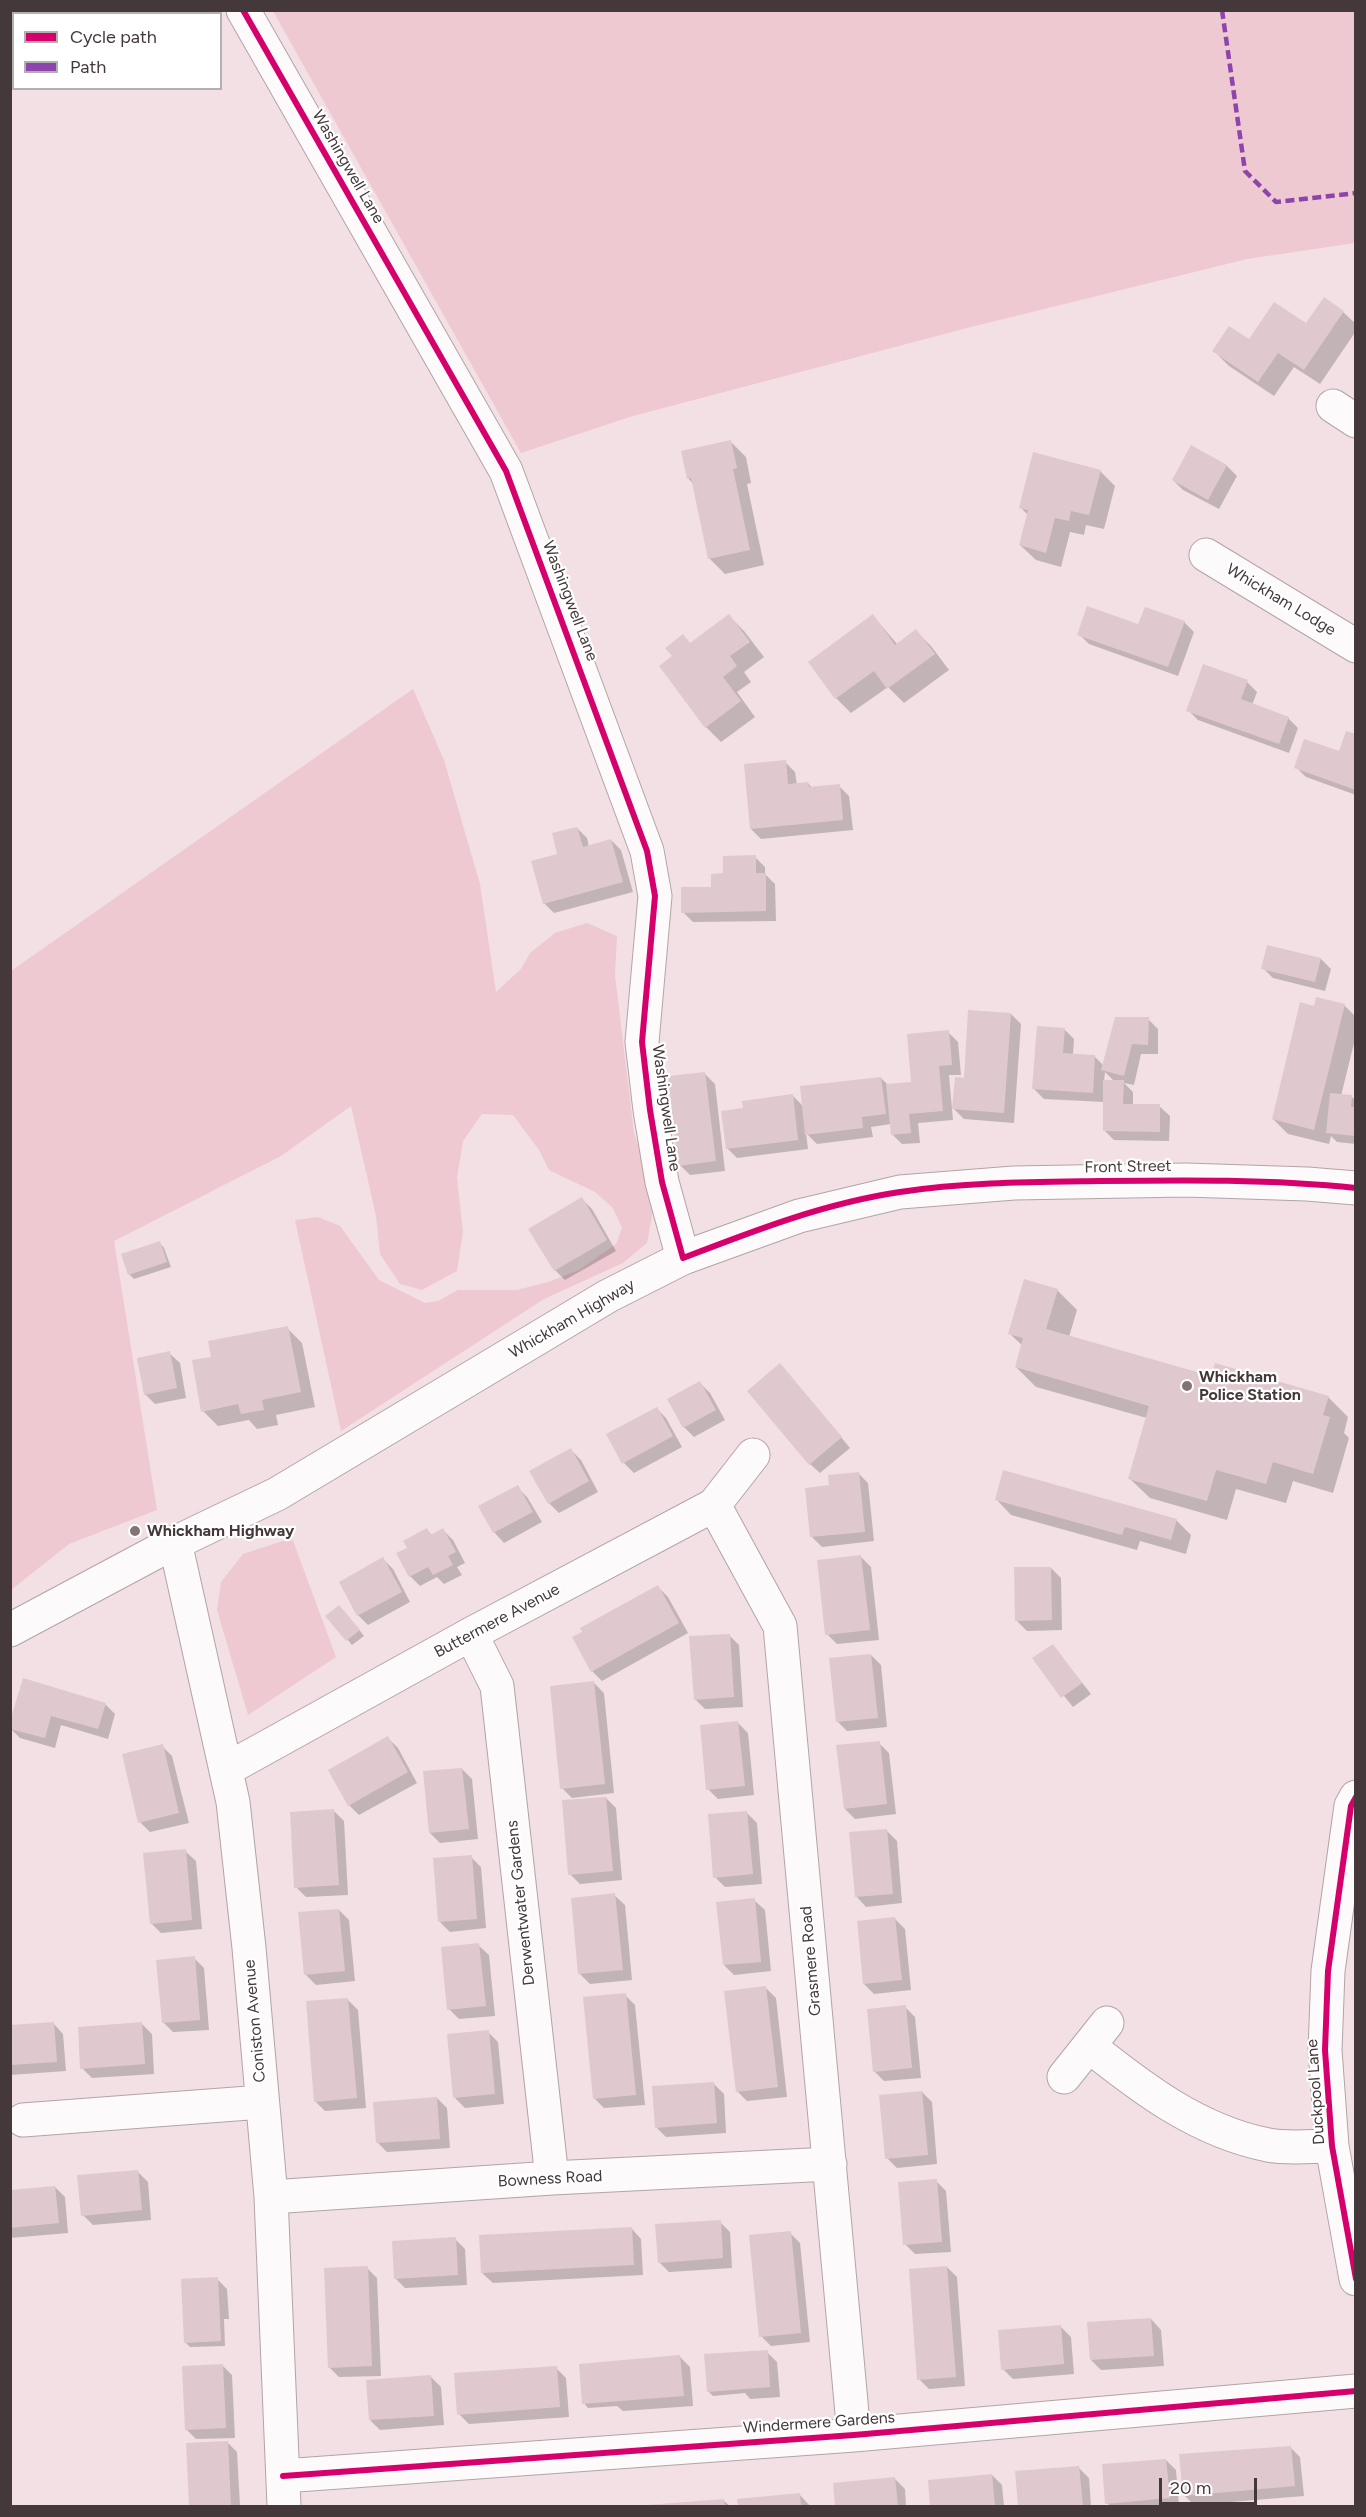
<!DOCTYPE html>
<style>
body{margin:0}
#map{position:relative;width:1366px;height:2517px;overflow:hidden;background:#f2e0e4;font-family:Figtree,sans-serif}
canvas{display:block}
.frame{position:absolute;inset:0;border:12px solid #44383a;pointer-events:none}
.legend{position:absolute;left:12px;top:12px;width:210px;height:78px;box-sizing:border-box;background:#fff;border:2px solid #b4afb0;margin:0;padding:8px 10px;list-style:none;font-size:18px;color:#44383a}
.legend li{display:flex;align-items:center;gap:12px;height:30px}
.legend b{width:30px;border:2px solid #b4afb0}
.scale{position:absolute;left:1159px;top:2478px;width:98px;height:27px;box-sizing:border-box;border:3px solid #44383a;border-top:0;padding-left:8px;font-size:18px;line-height:21px;white-space:nowrap;color:#44383a;-webkit-text-stroke:4px #fff;paint-order:stroke}
</style>
<div id="map">
<canvas width="1366" height="2517"></canvas>
<div class="frame"></div>
<ul class="legend">
<li><b style="height:8px;background:#d6006c"></b>Cycle path</li>
<li><b style="height:8px;background:#8e44ad"></b>Path</li>
</ul>
<div class="scale">20 m</div>
</div>
<script>
const context = document.querySelector('canvas').getContext('2d');
context.lineJoin = 'round';
function paint(path, color) {
  context.fillStyle = color;
  context.fill(path, 'evenodd');
}
function stroke(path, color, width, dash) {
  context.strokeStyle = color;
  context.lineWidth = width;
  context.lineCap = dash ? 'butt' : 'round';
  context.setLineDash(dash || []);
  context.stroke(path);
}
function label(font, color, halo, rows, align = 'center') {
  context.font = font + ' Figtree,sans-serif';
  context.lineWidth = 4.5;
  context.setLineDash([]);
  context.textBaseline = 'middle';
  context.strokeStyle = halo;
  context.fillStyle = color;
  for (const [text, x, y, turn = 0] of rows) {
    context.save();
    context.translate(x, y);
    context.rotate((+turn || 0) * Math.PI / 180);
    context.textAlign = isNaN(turn) ? turn : align;
    if (halo) context.strokeText(text, 0, 0);
    context.fillText(text, 0, 0);
    context.restore();
  }
}
const green = new Path2D(`
 M273,11H1355V243L1247,259L971,327L633,416L521,453Z
 M413,689L444,760L480,884L496,992L521,969L530,953L555,933L587,923L617,936L615,975L634,1133L655,1199L647,1243L623,1263L544,1299L341,1431L295,1220L318,1217L340,1226L379,1280L425,1303L438,1301L458,1290H517L548,1282L579,1270L616,1244L622,1228L613,1208L595,1192L549,1170L539,1150L513,1115L482,1114L463,1141L457,1178L463,1232L457,1271L422,1290L400,1284L380,1254L376,1216L351,1106L281,1156L114,1241L157,1510L69,1544L11,1590V971Z
 M292,1538L336,1657L248,1715L217,1610L221,1582L243,1554Z`);
const shadow = new Path2D(`
 M1343,312L1356,324V331L1320,384L1294,367L1274,396L1229,366L1214,351L1306,325Z
 M731,442L746,457L751,483L747,484L764,565L725,574L710,559L693,484L688,478Z
 M1192,447L1227,466L1237,476L1219,509L1183,490L1173,480Z
 M1100,471L1115,486L1104,529L1086,525L1084,535L1070,532L1061,567L1036,560L1020,545L1028,515L1020,507Z
 M729,616L744,631L764,657L744,672L751,682L737,692L755,717L721,742L706,727L691,644Z
 M873,616L898,645L916,631L931,646L949,670L904,703L888,687L851,713L836,698Z
 M1184,622L1194,632L1178,676L1089,644L1079,634Z
 M1247,682L1257,692L1252,705L1288,718L1298,728L1289,753L1198,720L1188,710Z
 M1356,736V795L1306,777L1296,767L1339,753Z
 M785,762L795,772L797,785L808,783L812,788L839,786L849,796L853,830L761,839L751,829Z
 M577,828L587,838L589,847L611,840L621,850L633,892L554,913L544,903L559,855Z
 M755,857L765,867V874L775,884L776,921L693,922L683,912L713,888L725,875Z
 M1321,959L1331,969L1325,991L1273,978L1263,968Z
 M1344,1005L1356,1017V1035L1341,1096L1352,1097L1356,1101V1144L1337,1142L1331,1136L1329,1144L1288,1134L1273,1119L1315,1007Z
 M1011,1014L1021,1024L1014,1123L964,1119L954,1109Z
 M1148,1019L1158,1029V1054H1141L1134,1085L1124,1083L1133,1092V1105L1159,1106L1170,1116L1169,1141L1114,1140L1104,1130V1102L1044,1099L1034,1089L1064,1029L1074,1039L1073,1055L1095,1057L1104,1066ZM1105,1072L1115,1082H1104Z
 M948,1032L958,1042L961,1075H949L953,1120L918,1123L920,1143L902,1144L892,1134L891,1124L871,1127L873,1137L817,1144L806,1133L808,1149L737,1158L727,1148L744,1110L793,1096L804,1107L881,1078L888,1085L913,1083Z
 M705,1074L715,1084L725,1171L690,1175L680,1165Z
 M582,1199L592,1209L616,1251L565,1280L555,1270Z
 M160,1243L164,1248L171,1267L134,1279L129,1274Z
 M1057,1290L1077,1310L1069,1337L1212,1378L1328,1397L1348,1417L1344,1433L1349,1438L1333,1493L1293,1481L1286,1503L1236,1489L1227,1520L1150,1498L1130,1479L1147,1418L1036,1387L1016,1367L1023,1346L1010,1334Z
 M287,1328L302,1343L315,1407L276,1415L278,1425L257,1429L249,1420L218,1426L203,1411L213,1358Z
 M169,1353L180,1363L186,1398L155,1404L145,1394Z
 M789,1375L850,1448L820,1473L810,1464Z
 M700,1383L710,1393L725,1420L694,1437L684,1427Z
 M656,1408L666,1418L682,1447L634,1473L624,1463L608,1435Z
 M571,1450L581,1460L598,1492L559,1513L549,1503Z
 M858,1473L868,1483L874,1541L822,1547L812,1537L831,1487Z
 M517,1487L527,1497L542,1522L504,1543L494,1532Z
 M996,1499L1176,1520L1191,1535L1186,1554L1140,1541L1137,1550L1011,1515Z
 M427,1530L433,1536L443,1530L453,1540L465,1563L457,1567L462,1575L444,1584L437,1577L420,1586L410,1576L409,1548Z
 M861,1557L871,1567L879,1640L837,1644L827,1634Z
 M383,1559L393,1569L410,1602L368,1625L358,1615Z
 M1051,1568L1061,1578L1062,1630L1027,1631L1017,1621Z
 M658,1587L668,1597L688,1633L602,1681L592,1671Z
 M344,1611L364,1636L352,1645L327,1616Z
 M729,1635L739,1645L743,1707L705,1709L695,1699Z
 M1053,1646L1091,1694L1073,1707L1034,1659Z
 M871,1655L881,1665L887,1727L847,1731L837,1721Z
 M24,1680L105,1704L115,1714L108,1739L61,1725L55,1748L20,1738L10,1728Z
 M594,1683L604,1693L614,1793L572,1798L562,1788Z
 M738,1723L748,1733L754,1795L718,1799L708,1789Z
 M388,1738L398,1748L417,1783L359,1815L349,1805Z
 M879,1743L889,1753L896,1814L855,1819L845,1809Z
 M162,1746L172,1756L189,1823L150,1832L140,1822Z
 M462,1769L472,1779L478,1839L440,1843L430,1833Z
 M606,1798L616,1808L622,1880L580,1884L570,1874Z
 M334,1811L344,1821L348,1895L306,1897L296,1887Z
 M747,1813L757,1823L762,1884L725,1887L715,1877Z
 M887,1831L897,1841L902,1903L866,1907L856,1896Z
 M185,1851L196,1861L202,1929L161,1933L151,1923Z
 M471,1857L481,1867L486,1928L450,1932L440,1922Z
 M614,1895L625,1905L632,1980L590,1984L580,1974Z
 M754,1900L765,1910L771,1971L734,1975L724,1965Z
 M339,1910L349,1920L355,1981L316,1985L306,1975Z
 M895,1919L905,1929L911,1990L874,1994L864,1984Z
 M478,1945L489,1955L495,2016L459,2019L449,2009Z
 M194,1958L204,1968L209,2030L173,2032L163,2022Z
 M766,1988L776,1998L787,2097L747,2101L737,2091Z
 M625,1995L635,2005L645,2105L604,2108L594,2098Z
 M348,2000L358,2010L366,2108L325,2111L315,2101Z
 M905,2007L915,2017L921,2078L884,2081L874,2071Z
 M53,2023L63,2034L66,2071L10,2075V2027Z
 M142,2024L152,2034L154,2074L92,2078L82,2068Z
 M488,2032L498,2042L504,2104L465,2108L455,2098Z
 M714,2084L724,2094L726,2133L666,2137L656,2127Z
 M922,2092L932,2102L937,2164L897,2168L887,2158Z
 M437,2098L447,2108L450,2148L387,2152L377,2142Z
 M138,2172L148,2182L151,2220L93,2225L83,2215Z
 M936,2181L946,2191L951,2252L915,2254L905,2244Z
 M55,2187L65,2197L68,2233L10,2238V2191Z
 M720,2222L730,2232L732,2268L669,2272L659,2262Z
 M631,2228L641,2239L643,2275L493,2283L482,2273Z
 M790,2233L800,2243L810,2342L771,2346L761,2336Z
 M455,2239L465,2249L467,2285L405,2288L395,2278Z
 M947,2267L957,2277L965,2386L929,2389L919,2379Z
 M367,2268L377,2278L381,2376L339,2377L329,2367Z
 M217,2279L227,2289L229,2319H224L225,2346L190,2347L185,2342Z
 M1151,2319L1161,2330L1164,2366L1101,2370L1091,2360Z
 M1061,2327L1071,2337L1074,2374L1013,2379L1003,2369Z
 M767,2352L777,2362L780,2397L750,2399L745,2393L713,2396L708,2391Z
 M680,2357L690,2367L693,2406L623,2411L617,2406L588,2408L584,2403Z
 M222,2365L232,2375L235,2438L196,2439L186,2429Z
 M556,2368L566,2378L569,2417L469,2424L459,2414Z
 M431,2377L441,2387L444,2425L380,2430L370,2420Z
 M227,2442L237,2452L240,2506H190L188,2444Z
 M1290,2447L1300,2457L1304,2496L1194,2505L1184,2495Z
 M1166,2460L1176,2470L1179,2506H1110L1107,2503Z
 M1079,2468L1089,2478L1091,2506H1019L1017,2473Z
 M992,2475L1002,2485L1004,2506H932L929,2482Z
 M894,2478L905,2489L906,2506H836L834,2484Z
 M800,2495L810,2506H739L738,2500Z
 M723,2500L730,2506H650Z`);
const building = new Path2D(`
 M1324,297L1344,311L1304,370L1278,353L1258,382L1212,351L1229,326L1249,339L1274,302L1306,323Z
 M731,440L737,468L733,469L750,550L708,559L691,478L687,479L681,451Z
 M1191,445L1227,465L1208,500L1172,480Z
 M1033,452L1101,470L1089,515L1071,511L1069,521L1055,518L1046,553L1019,545L1028,510L1019,508Z
 M1087,606L1138,624L1145,607L1185,621L1168,667L1077,635Z
 M729,614L750,642L730,656L737,666L723,677L741,701L705,728L659,666L672,656L665,648L683,634L690,643Z
 M873,614L895,645L916,629L935,654L887,689L874,671L835,699L808,662Z
 M1203,664L1248,680L1241,699L1289,717L1279,744L1186,711Z
 M1346,731L1356,734V790L1294,768L1304,739L1339,751Z
 M786,760L788,784L808,782L809,787L840,784L843,820L750,829L744,764Z
 M577,827L583,847L611,839L623,882L543,904L531,861L557,854L552,833Z
 M756,855V873H766V911L681,913V887H711V874L723,873V856Z
 M1267,945L1321,958L1315,982L1261,969Z
 M1316,997L1345,1004L1314,1130L1272,1119L1300,1002L1314,1006Z
 M968,1010L1011,1013L1004,1113L952,1109L955,1077L964,1078Z
 M1115,1017H1149L1148,1045L1132,1044L1124,1076L1101,1070Z
 M1037,1026L1065,1028L1063,1053L1095,1055L1093,1093L1032,1089Z
 M949,1030L952,1065L939,1066L943,1111L909,1114L911,1133L891,1135L886,1084L911,1082L907,1034Z
 M705,1072L716,1161L678,1166L668,1076Z
 M881,1077L886,1114L862,1117L863,1128L805,1135L800,1086Z
 M1103,1080H1124L1123,1104H1160V1132L1103,1131Z
 M1330,1093L1352,1095L1351,1107H1356V1136L1326,1133Z
 M793,1094L798,1140L726,1149L721,1111L743,1108L742,1101Z
 M582,1197L607,1240L554,1271L528,1229Z
 M160,1241L167,1262L128,1275L121,1254Z
 M1024,1279L1058,1289L1046,1329L1211,1376L1215,1363L1329,1396L1323,1415L1330,1417L1313,1474L1273,1462L1266,1484L1216,1470L1207,1501L1128,1479L1149,1406L1015,1367L1023,1338L1008,1334Z
 M288,1326L301,1392L262,1400L264,1410L241,1414L238,1404L201,1412L192,1360L211,1357L208,1341Z
 M170,1351L177,1388L144,1395L137,1358Z
 M780,1363L842,1437L809,1465L747,1391Z
 M700,1381L716,1410L683,1428L667,1399Z
 M657,1407L673,1436L622,1464L606,1434Z
 M571,1448L589,1481L548,1504L529,1471Z
 M1003,1470L1177,1519L1171,1540L1125,1527L1122,1535L995,1500Z
 M859,1472L865,1532L810,1537L805,1488L829,1485L828,1475Z
 M518,1485L533,1512L493,1533L478,1506Z
 M427,1528L431,1535L443,1528L456,1552L448,1556L453,1565L433,1575L428,1567L409,1577L396,1553L407,1548L403,1541Z
 M861,1555L870,1630L825,1635L817,1560Z
 M383,1557L402,1592L357,1616L339,1582Z
 M1014,1567H1051L1052,1620L1015,1621Z
 M658,1585L679,1623L591,1672L572,1637L582,1632L580,1628Z
 M339,1605L360,1630L346,1641L325,1616Z
 M730,1634L734,1697L694,1700L689,1636Z
 M1053,1644L1082,1683L1061,1698L1032,1658Z
 M871,1654L878,1718L836,1722L829,1658Z
 M23,1678L106,1703L98,1729L51,1716L45,1738L10,1729V1721Z
 M594,1681L605,1784L560,1789L550,1686Z
 M738,1721L745,1786L706,1790L700,1725Z
 M388,1736L408,1772L348,1806L328,1770Z
 M880,1741L887,1804L844,1809L836,1745Z
 M163,1744L179,1813L138,1823L122,1754Z
 M462,1768L469,1829L429,1833L423,1771Z
 M606,1797L613,1871L568,1875L562,1800Z
 M334,1809L339,1885L294,1888L290,1812Z
 M747,1811L753,1874L713,1878L708,1814Z
 M887,1829L893,1894L855,1897L849,1832Z
 M186,1849L192,1920L150,1924L143,1853Z
 M472,1855L477,1919L438,1922L433,1858Z
 M615,1893L623,1970L578,1974L571,1898Z
 M755,1898L761,1962L723,1965L716,1902Z
 M339,1909L345,1971L304,1975L298,1912Z
 M895,1917L902,1980L863,1984L857,1921Z
 M479,1943L486,2006L447,2010L441,1947Z
 M195,1956L200,2020L162,2023L156,1960Z
 M766,1986L778,2087L736,2092L724,1991Z
 M626,1993L636,2095L593,2099L583,1997Z
 M348,1998L357,2098L314,2102L306,2001Z
 M906,2005L912,2068L873,2072L867,2009Z
 M54,2022L57,2062L10,2065V2025Z
 M142,2022L145,2064L80,2069L78,2027Z
 M489,2030L495,2094L453,2098L447,2034Z
 M714,2082L717,2123L655,2128L652,2086Z
 M922,2091L928,2155L885,2159L879,2095Z
 M437,2097L440,2139L376,2143L373,2102Z
 M138,2170L142,2210L81,2216L77,2175Z
 M937,2179L942,2242L903,2245L898,2182Z
 M55,2186L59,2223L10,2228V2190Z
 M721,2220L723,2258L658,2263L655,2224Z
 M632,2227L634,2265L481,2273L479,2235Z
 M791,2231L801,2333L759,2337L749,2235Z
 M456,2237L458,2275L394,2279L392,2241Z
 M368,2266L372,2366L328,2368L324,2268Z
 M947,2266L956,2377L917,2380L909,2269Z
 M218,2277L221,2341L184,2343L181,2279Z
 M1151,2318L1154,2356L1090,2360L1087,2322Z
 M1061,2325L1064,2364L1001,2370L998,2330Z
 M768,2350L770,2387L707,2392L704,2354Z
 M680,2355L684,2396L582,2404L579,2364Z
 M223,2364L226,2428L185,2430L182,2366Z
 M557,2366L560,2407L457,2415L454,2373Z
 M431,2375L434,2416L369,2420L366,2380Z
 M228,2441L231,2506H189L186,2443Z
 M1291,2446L1295,2486L1183,2496L1179,2454Z
 M1166,2459L1170,2498L1105,2504L1102,2464Z
 M1079,2466L1083,2506H1018L1015,2471Z
 M992,2474L995,2506H930L928,2480Z
 M895,2477L898,2506H835L833,2483Z
 M800,2493L801,2506H738L737,2499Z
 M724,2499L725,2506H647V2505Z`);
const minor = new Path2D(`
 M243,10L506,471L647,851L655,896L642,1042L650,1110L662,1182L683,1258
 M1333,406L1356,421
 M1206,555L1356,646
 M714,1505L780,1626L854,2435
 M175,1542L233,1802L249,1948L271,2197L284,2506
 M471,1634L497,1686L552,2178
 M227,1769L471,1634L714,1505L753,1455
 M1356,1797L1351,1806L1328,1971L1325,2050L1332,2146L1356,2279
 M1089,2046C1143,2089 1198,2131 1268,2145C1288,2149 1312,2146 1332,2146
 M1064,2077L1107,2023
 M23,2120L262,2102
 M271,2197L552,2178L830,2164
 M283,2476L854,2435L1356,2391`);
const major = new Path2D(`
 M10,1630L158,1551L277,1494L608,1296L683,1258L799,1216L900,1192L1014,1183L1186,1180L1307,1184L1356,1188`);
const quiet = new Path2D(`
 M1222,10L1245,171L1276,202L1356,193`);
const cycleway = new Path2D(`
 M243,10L506,471L647,851L655,896L642,1042L650,1110L662,1182L683,1258C753,1231 825,1203 900,1192C966,1182 1034,1182 1100,1181C1185,1180 1271,1179 1356,1188
 M1356,1797L1351,1806L1328,1971L1325,2050L1332,2146L1356,2279
 M283,2476L854,2435L1356,2391`);
const markers = [
 [1187,1386,6,"#817376"],
 [135,1531,6,"#817376"]
];
const streetNames = [
 ["Washingwell Lane",348,167,60],
 ["Whickham Lodge",1281,600,31],
 ["Washingwell Lane",570,601,69],
 ["Washingwell Lane",666,1108,82],
 ["Front Street",1128,1167,-1],
 ["Whickham Highway",572,1319,-30],
 ["Buttermere Avenue",497,1621,-28],
 ["Derwentwater Gardens",521,1903,-96],
 ["Grasmere Road",811,1961,-95],
 ["Coniston Avenue",255,2021,-95],
 ["Duckpool Lane",1316,2092,-94],
 ["Bowness Road",550,2179,-3],
 ["Windermere Gardens",819,2423,-4]
];
const poiNames = [
 ["Whickham",1199,1377],
 ["Police Station",1199,1395],
 ["Whickham Highway",147,1531]
];
paint(green, '#eec9d1');
paint(shadow, '#0003');
paint(building, '#dfc9ce');
stroke(minor, '#b2a4a7', 35);
stroke(major, '#b2a4a7', 35);
stroke(minor, '#fdfafb', 33);
stroke(major, '#fdfafb', 33);
stroke(quiet, '#8e44ad', 4.5, [9, 4.5]);
stroke(cycleway, '#d6006c', 6);
for (const [x, y, r, color] of markers) {
  const dot = new Path2D();
  dot.arc(x, y, r, 0, 2 * Math.PI);
  context.fillStyle = color;
  context.fill(dot);
  stroke(dot, '#fff', 2);
}
label('16px', '#44383a', '#fff', streetNames);
label('bold 16px', '#44383a', '#fff', poiNames, 'left');
</script>
